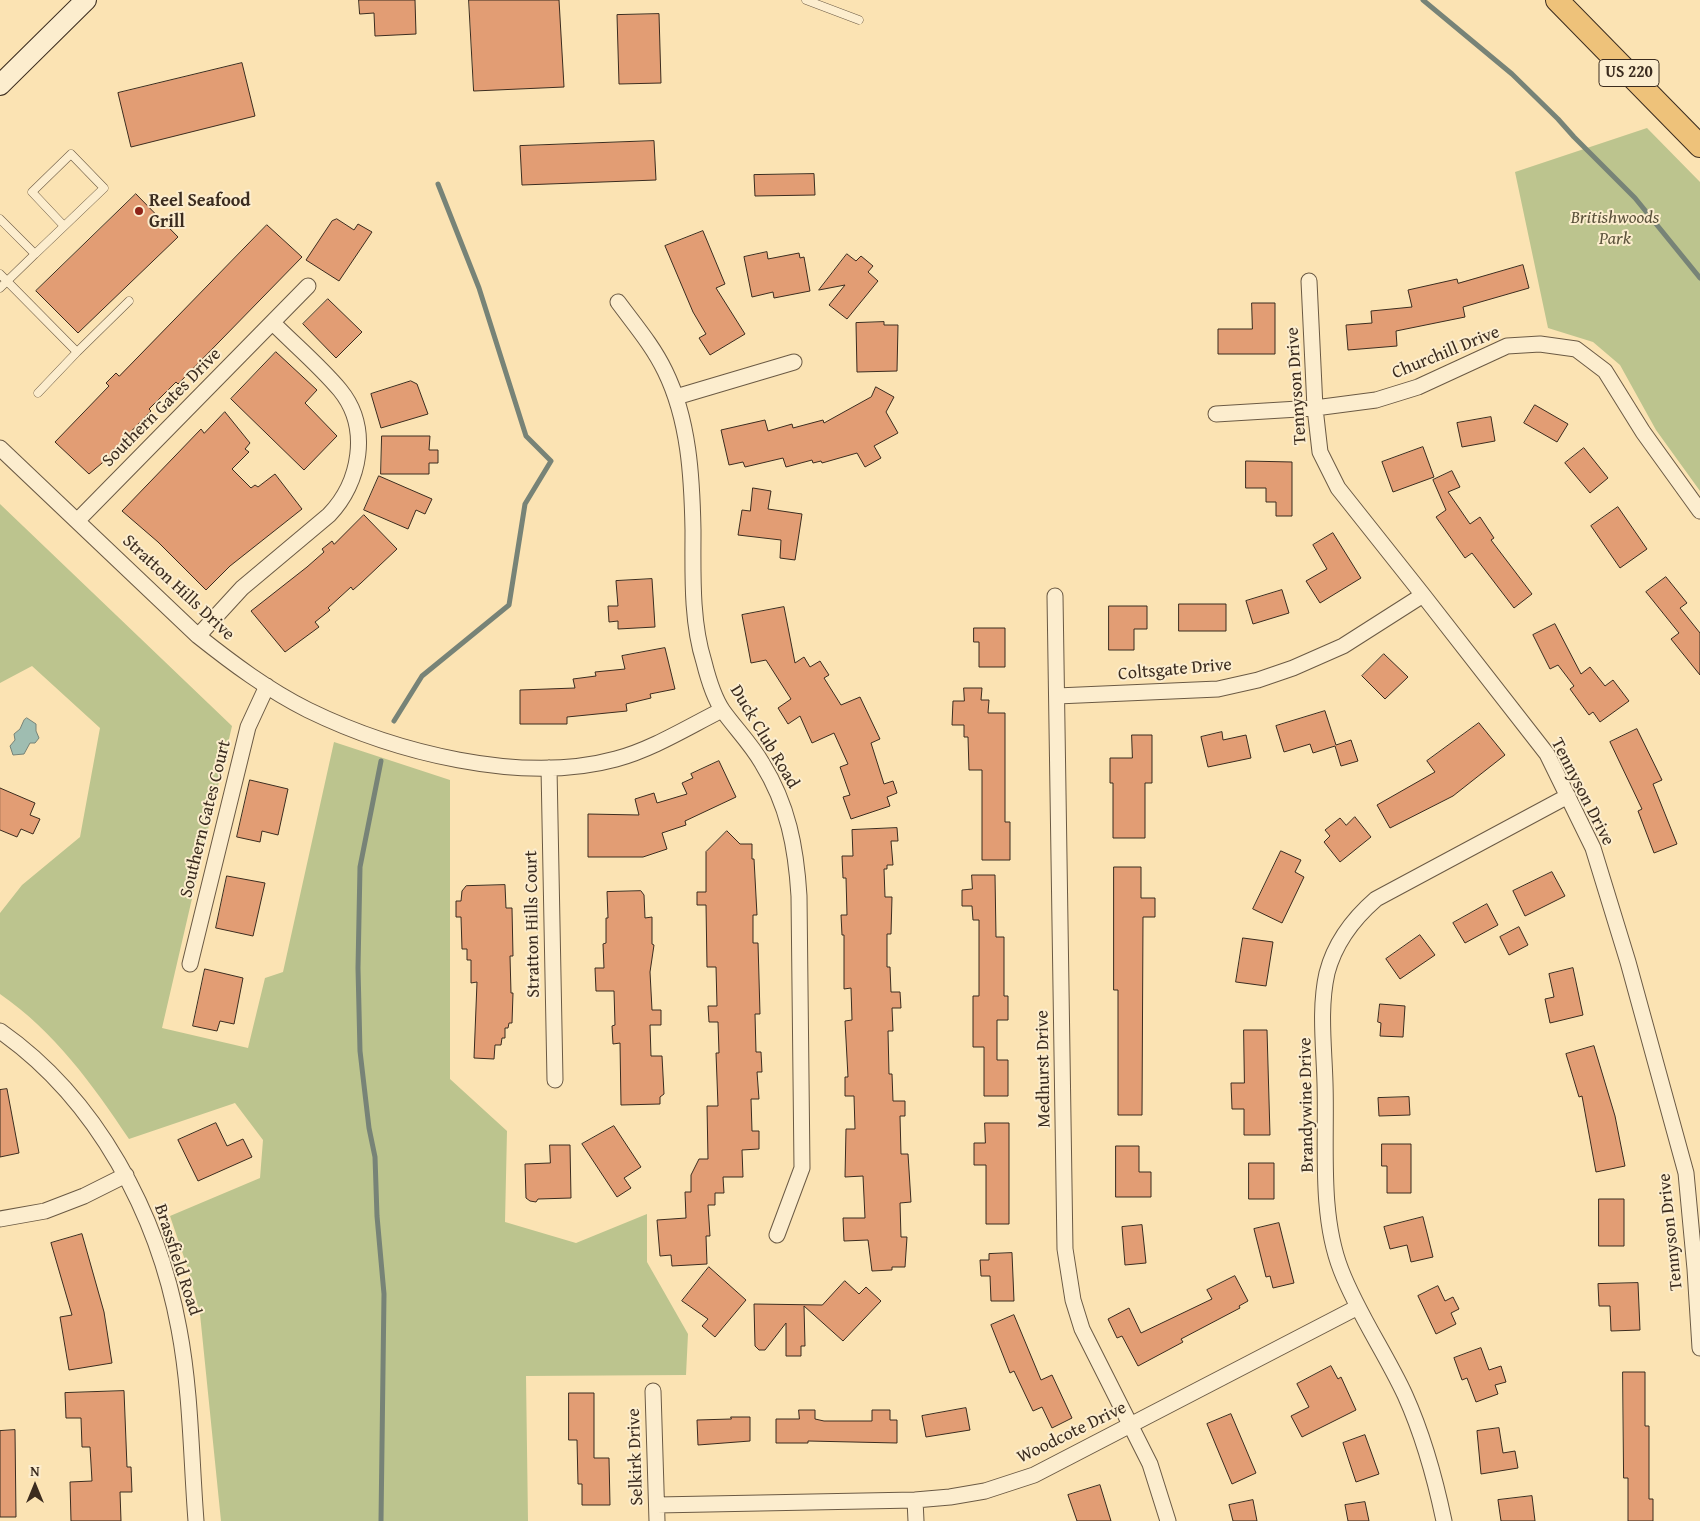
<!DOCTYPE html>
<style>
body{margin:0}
#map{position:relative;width:1700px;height:1521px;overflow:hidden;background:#fbe3b3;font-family:"Gentium Book Plus",serif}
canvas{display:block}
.north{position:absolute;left:10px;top:1461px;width:50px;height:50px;-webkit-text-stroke:4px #fcedce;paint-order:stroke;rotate:0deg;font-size:14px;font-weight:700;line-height:20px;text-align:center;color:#3b2c1f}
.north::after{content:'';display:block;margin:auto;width:18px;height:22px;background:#3b2c1f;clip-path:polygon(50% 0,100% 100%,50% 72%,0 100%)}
</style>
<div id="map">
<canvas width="1700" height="1521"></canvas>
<div class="north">N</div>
</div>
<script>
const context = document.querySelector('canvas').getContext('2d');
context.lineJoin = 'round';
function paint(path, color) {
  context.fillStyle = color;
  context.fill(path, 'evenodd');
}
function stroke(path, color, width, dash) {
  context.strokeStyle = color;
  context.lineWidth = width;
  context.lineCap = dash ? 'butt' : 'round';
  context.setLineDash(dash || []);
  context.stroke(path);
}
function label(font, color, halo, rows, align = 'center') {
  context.font = font + ' "Gentium Book Plus",serif';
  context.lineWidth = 4;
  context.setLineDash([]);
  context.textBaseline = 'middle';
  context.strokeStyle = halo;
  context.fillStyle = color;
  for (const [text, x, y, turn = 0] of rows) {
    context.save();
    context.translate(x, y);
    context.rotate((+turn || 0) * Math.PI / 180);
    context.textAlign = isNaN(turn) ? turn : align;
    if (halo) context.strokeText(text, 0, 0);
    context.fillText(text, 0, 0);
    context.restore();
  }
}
const green = new Path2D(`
 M1647,128L1700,182V491L1656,430L1620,365L1593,342L1548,328L1515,172Z
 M0,504L232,726L162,1028L248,1048L265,978L283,972L334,742L450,780V1079L507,1131L505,1222L576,1243L647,1214V1262L688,1334L686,1375L526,1376L528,1521H221L200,1314L189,1272L170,1216L260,1178L263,1140L235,1103L129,1139C93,1085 54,1031 0,994V913L22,885L80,837L100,728L32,666L0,683Z`);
const water = new Path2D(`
 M27,718L36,724V731L39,738L35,743H30L24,754L13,755L10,746L15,740L14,734L20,729L24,720Z`);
const stream = new Path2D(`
 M1423,0L1512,74L1558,119L1574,137L1635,198L1700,278
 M394,721L422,676L509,605L525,504L551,461L526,436L479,288L438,184
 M381,761L360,867L358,968L360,1051L369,1128L375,1157L377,1216L384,1294L381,1521`);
const building = new Path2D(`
 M359,0H415L416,34L375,36L374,13L360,14Z
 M469,0H559L564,87L474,91Z
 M659,14L661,83L619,84L617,15Z
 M242,63L255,116L131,147L118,93Z
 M654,141L656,180L522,185L520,146Z
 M814,174L815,195L755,196L754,175Z
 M136,194L178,237L78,333L36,291Z
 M337,219L354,230L358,224L372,232L339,281L306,260L332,221Z
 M267,225L302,257L178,384L176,382L149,409L151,411L112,451L114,453L89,474L55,442L109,386L106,383L116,373L119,376Z
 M703,231L725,284L716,288L745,334L710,355L699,338L706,334L693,312L665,246Z
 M767,252L768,259L799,253L800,258L804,257L810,291L774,298L773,292L752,297L744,257Z
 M847,254L856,261L861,256L873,266L868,272L878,281L847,319L829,305L845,285L819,290Z
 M1523,265L1529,288L1463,307L1465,317L1396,331L1397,346L1348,350L1346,325L1372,323L1371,311L1412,307L1408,290L1457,279L1458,283Z
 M328,299L362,332L336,358L303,324Z
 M1252,303H1275V354H1218V329H1252Z
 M884,322V325H898L897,371L857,372L856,323Z
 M276,352L317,390L305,403L337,436L304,470L231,399Z
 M411,381L417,384L428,414L381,428L371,394Z
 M876,387L894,397L886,412L898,433L874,446L881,458L865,467L857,453L822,463L821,461L813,463L812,460L786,467L783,458L745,467L743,462L729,465L721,430L765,420L768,431L792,424L793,428L823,420L824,423L871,397Z
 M1535,405L1568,424L1557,442L1524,423Z
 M225,412L250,443L245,449L249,452L232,469L251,488L255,485L258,487L275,474L302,509L230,566L206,590L158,542L122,511L201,429L204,433Z
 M1491,417L1495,441L1462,447L1457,423Z
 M382,436H430L429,450H438V463H429V474H381Z
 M1423,447L1434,477L1393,492L1382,462Z
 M1584,448L1608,478L1590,493L1565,463Z
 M1246,461L1292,462V516H1276V502H1266V488H1246Z
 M1452,471L1460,487L1448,492L1470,524L1480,517L1494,538L1491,540L1532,594L1514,608L1472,553L1465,558L1436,517L1446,510L1433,480Z
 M379,476L432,499L425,514L416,510L408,529L364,510Z
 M753,488L771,491L768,509L802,514L795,560L780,558L781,540L738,535L742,510L750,511Z
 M1618,507L1647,549L1620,568L1591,526Z
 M364,515L397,549L361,583L353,590L351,587L328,608L330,610L315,622L319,627L285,652L251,611L307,567L324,552L322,549L332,541L334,544Z
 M1333,533L1361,578L1320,603L1306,581L1327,569L1313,545Z
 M1666,577L1687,603L1680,608L1700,633V675L1671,639L1679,633L1646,592Z
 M652,579L655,627L618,629V621L609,622L608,606H618L616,581Z
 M1282,590L1289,613L1253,624L1246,601Z
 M1179,604H1226V631H1179Z
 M1109,606H1147V629H1134V650H1109Z
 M784,607L795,663L804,657L810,667L820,661L829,675L824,678L841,705L860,697L880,739L871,743L884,784L893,781L897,793L887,797L890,806L851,819L843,797L850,795L840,767L848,764L834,733L812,743L800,716L788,724L778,708L791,699L766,660L751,663L742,615Z
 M1555,624L1581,674L1590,667L1605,686L1613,680L1629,701L1600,722L1593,712L1589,715L1570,689L1574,686L1558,665L1550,669L1533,635Z
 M974,628H1005V667H979V642H974Z
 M665,648L675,689L650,694L651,698L626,704L627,711L567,717V724H520V690L575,688L573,679L596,676L595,672L625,669L622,656Z
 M1384,654L1408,677L1385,699L1362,676Z
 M964,688H982L981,700H989L988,713H1005V822H1010V860H982V770H969L968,737H964V725H952L953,701H964Z
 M1325,711L1336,745L1351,740L1358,761L1341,766L1335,746L1313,753L1310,744L1284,752L1276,726Z
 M1479,723L1505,755L1453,796L1390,828L1377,805L1435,772L1427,761Z
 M1637,729L1662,780L1653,784L1677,844L1654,853L1638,811L1642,809L1610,742Z
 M1222,732L1223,740L1246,735L1251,758L1208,767L1201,737Z
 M1132,735H1152V783H1145V838H1113V783H1110V758H1132Z
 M719,761L736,797L685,821L686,825L662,833L667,849L643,857H588V814L639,815L635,799L654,793L657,803L687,794L682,783L693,778L691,774Z
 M250,780L288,789L278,835L262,831L260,842L237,837Z
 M0,788L35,803L30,815L40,819L33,834L21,829L17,837L0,830Z
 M1355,817L1371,837L1340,862L1324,842L1330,836L1325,830L1340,818L1346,825Z
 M897,828L898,841H891L893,865H887V869H884L885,897H892L891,934H887V967H890L891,992H900L901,1008H892L893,1031H888L889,1074H892L893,1101H905V1116H900L901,1154H908L911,1202L900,1203L901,1237H907L905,1267H892V1270L872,1271L868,1240L844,1241L843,1218H865L863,1176L845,1177L846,1129H855L854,1096H845V1077H848L845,1021L852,1020L851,988L844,989V935H842L841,915H847L846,878H843L842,856H853L852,830Z
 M727,831L740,844H752V859H754L757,915H753V943H758L760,1014H755L756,1052H761L762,1072H757L759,1099H751L752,1131H759V1149L742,1150L743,1177H723L724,1193H715V1205H708L710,1236H706L707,1264L672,1266L671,1255L660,1256L657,1220L686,1218L685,1192H691V1175L699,1159H708L707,1106H718L716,1053H719L718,1022H709L708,1006H717L716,967H707L706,905H697V892H706V852Z
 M1281,851L1301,860L1295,872L1304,877L1282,923L1253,909Z
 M1114,867H1141V898H1155V917H1143L1142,1115H1118V990H1114Z
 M1552,872L1565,896L1525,916L1513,891Z
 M972,875H995L996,937H1004V996H1008V1020H997V1060H1008V1096H984V1047H973V996H979V920H973L972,906H962V890L972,889Z
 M227,876L265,883L253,936L216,928Z
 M505,885L506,908H512L513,956H510L511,993H513L512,1023H509L508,1028H505V1038H502L501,1045H495L494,1059L474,1058L477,982L471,983V960H467V949H462L461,917H456V901H461L462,891L466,886Z
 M641,891L644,895L645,918L652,917V944L654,945L650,972L652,1010H661V1025H650L651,1056H662L664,1094L660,1097V1104L621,1105L620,1043L613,1044L612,1026L615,1025L614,991H596L595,968H604L603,944L606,943V918H608L607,892Z
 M1487,904L1498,925L1465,943L1453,923Z
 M1519,927L1528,945L1509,955L1500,937Z
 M1420,935L1435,955L1400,979L1386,959Z
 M1243,938L1273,942L1266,986L1236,982Z
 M1573,968L1583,1015L1550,1023L1545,999L1554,997L1549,974Z
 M205,969L243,978L234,1024L220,1021L217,1031L193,1026Z
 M1380,1004L1405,1006L1403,1037L1380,1036L1381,1023L1378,1022Z
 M1244,1030H1267L1270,1135H1244V1109H1232L1231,1083H1244Z
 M1594,1046L1615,1116L1625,1166L1596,1172L1582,1096L1579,1097L1566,1054Z
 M7,1089L19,1153L0,1157V1090Z
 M1409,1097L1410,1115L1379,1116L1378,1098Z
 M216,1123L227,1146L243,1139L252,1157L198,1181L178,1140Z
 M985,1123H1009V1224H986V1165H974V1143H985Z
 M614,1126L641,1167L624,1178L631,1188L617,1197L582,1144Z
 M1382,1144H1411V1193H1387V1166H1382Z
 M550,1145H570L571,1198L538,1199L536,1202L530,1201L526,1198L525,1164L550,1163Z
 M1116,1146H1139V1172H1151V1197H1116Z
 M1249,1163H1274V1199H1249Z
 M1599,1199H1624V1246H1599Z
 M1423,1217L1433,1257L1411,1262L1407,1245L1390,1249L1384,1227Z
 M1279,1223L1294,1283L1273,1288L1270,1276L1266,1277L1254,1229Z
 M1142,1225L1146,1263L1125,1265L1122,1227Z
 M82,1234L104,1312L112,1363L69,1370L60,1317L72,1315L51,1243Z
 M1012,1253L1014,1301H991L990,1276H981L980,1260H989V1254Z
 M709,1267L746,1300L715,1337L702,1326L708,1319L682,1301Z
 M1235,1276L1248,1301L1239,1306L1240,1308L1181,1339L1183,1342L1138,1366L1122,1336L1117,1338L1108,1319L1129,1308L1141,1333L1212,1299L1207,1290Z
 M845,1281L859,1294L866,1287L881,1301L843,1341L804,1306L805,1346H801V1356H786V1323L765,1350H759L755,1346L754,1304L822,1305Z
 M1638,1283L1640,1330L1611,1331L1610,1306H1599L1598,1284Z
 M1438,1286L1445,1301L1453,1297L1459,1309L1451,1313L1456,1324L1436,1334L1418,1296Z
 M1014,1315L1041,1380L1052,1375L1072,1418L1052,1428L1042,1407L1033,1411L1014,1371L1010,1373L991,1325Z
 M1481,1348L1489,1370L1501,1366L1506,1382L1495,1385L1498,1394L1476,1402L1467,1378L1462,1380L1454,1358Z
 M1331,1366L1338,1379L1341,1377L1356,1410L1302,1437L1291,1416L1309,1407L1297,1384Z
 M1623,1372H1645V1426H1649V1499H1653V1521H1628V1478H1624Z
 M124,1391L127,1467H131L132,1492H120L121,1521H71L70,1482L92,1481L90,1447H82L81,1418H66L65,1393Z
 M569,1393H594V1458H609L610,1505H582V1484H578L577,1440H569Z
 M966,1408L970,1430L926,1437L922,1416Z
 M799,1410H815V1419L824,1421H872V1410H890V1420H897V1443L808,1441V1443H776V1419H799Z
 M1231,1414L1256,1473L1232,1484L1207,1424Z
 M731,1417H750V1441L698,1445L697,1420L731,1419Z
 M1499,1428L1503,1453L1515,1451L1518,1468L1481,1474L1477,1431Z
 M15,1430L16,1517H0V1431Z
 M1365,1435L1379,1474L1356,1482L1343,1443Z
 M1100,1485L1111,1521H1077L1068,1495Z
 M1532,1496L1535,1521H1501L1498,1500Z
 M1253,1500L1257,1521H1233L1229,1505Z
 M1365,1502L1369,1521H1348L1345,1505Z`);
const lane = new Path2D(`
 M806,0L859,20
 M0,219L35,254L0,288
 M35,254L104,188L71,154L32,192L64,226
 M0,274L77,352L129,301
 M38,393L77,352`);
const street = new Path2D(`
 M1309,281L1315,408L1320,452L1338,488L1423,595L1547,754L1593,848L1628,962L1686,1173L1695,1269L1700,1348
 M618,302C635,325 653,346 665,371C689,420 692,477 693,530C693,573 691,621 704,662C708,678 714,698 723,711C736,729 751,744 762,763C788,805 796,847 799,896L802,1168L777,1235
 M676,397L794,362
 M1216,414L1315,408L1376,400L1418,387L1507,346L1540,344L1576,349L1605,371L1643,432L1700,511
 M0,448L198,636C232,663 268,690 308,710C394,752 521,785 616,759C653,749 688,727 722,710
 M78,520L308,286
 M1055,596L1065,1249L1073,1300L1082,1329L1150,1464L1168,1521
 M198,636L242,588L329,515C360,483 371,428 340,390C320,366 295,345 273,323
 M1057,696L1218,689L1258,680L1293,668L1343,646L1423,595
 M549,768L555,1080
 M190,964L248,727L267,686
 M0,1031C97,1099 158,1214 179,1329C191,1392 191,1457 196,1521
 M0,1219L45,1211L84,1196L126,1175
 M653,1391L657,1521
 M915,1500L916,1521
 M657,1505L915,1500L950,1497L985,1491L1034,1475L1358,1307
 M1444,1521C1435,1478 1423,1435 1405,1395C1385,1352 1358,1314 1341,1270C1319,1214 1327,1142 1325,1083C1324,1047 1319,1008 1327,973C1335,942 1353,919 1376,899L1568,796`);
const secondary = new Path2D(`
 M0,85L86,0`);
const primary = new Path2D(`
 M1557,0L1700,146`);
const markers = [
 [139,211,5,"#8f2418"]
];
const shields = [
 [1629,73,60]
];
const shieldNames = [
 ["US 220",1629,73]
];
const poiNames = [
 ["Reel Seafood",149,201],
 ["Grill",149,222]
];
const parkNames = [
 ["Britishwoods",1615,218],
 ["Park",1615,239]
];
const streetNames = [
 ["Churchill Drive",1446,353,-22],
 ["Tennyson Drive",1297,386,-94],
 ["Southern Gates Drive",162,408,-45],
 ["Stratton Hills Drive",178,588,43],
 ["Coltsgate Drive",1175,670,-5],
 ["Duck Club Road",764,737,59],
 ["Tennyson Drive",1582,792,63],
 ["Southern Gates Court",206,819,-76],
 ["Stratton Hills Court",533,924,-91],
 ["Medhurst Drive",1044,1069,-91],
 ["Brandywine Drive",1307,1105,-91],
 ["Tennyson Drive",1671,1232,-96],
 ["Brassfield Road",177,1260,72],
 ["Woodcote Drive",1072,1433,-26],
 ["Selkirk Drive",636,1457,-92]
];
paint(green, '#bcc48e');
paint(water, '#9fbdb1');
stroke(water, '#778377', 1);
stroke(stream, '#778377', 5);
paint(building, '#e29d74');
stroke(building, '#3b2c1f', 1);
stroke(lane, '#6b5a44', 9);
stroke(street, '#6b5a44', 17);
stroke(secondary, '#3b2c1f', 22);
stroke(primary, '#3b2c1f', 24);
stroke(lane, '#fcedce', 8);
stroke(street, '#fcedce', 15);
stroke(secondary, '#fcedce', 20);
stroke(primary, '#eec27a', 22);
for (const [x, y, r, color] of markers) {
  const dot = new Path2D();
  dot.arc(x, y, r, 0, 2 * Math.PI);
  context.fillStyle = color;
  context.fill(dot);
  stroke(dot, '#fcedce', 2);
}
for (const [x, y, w] of shields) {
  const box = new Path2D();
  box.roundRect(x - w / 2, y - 13.5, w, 27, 4);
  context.fillStyle = '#fcedce';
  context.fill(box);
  stroke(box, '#3b2c1f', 1);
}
label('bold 16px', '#3b2c1f', null, shieldNames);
label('bold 18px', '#3b2c1f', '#fcedce', poiNames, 'left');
label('italic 18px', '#5b523b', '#fcedce', parkNames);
label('18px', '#3b2c1f', '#fcedce', streetNames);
</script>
